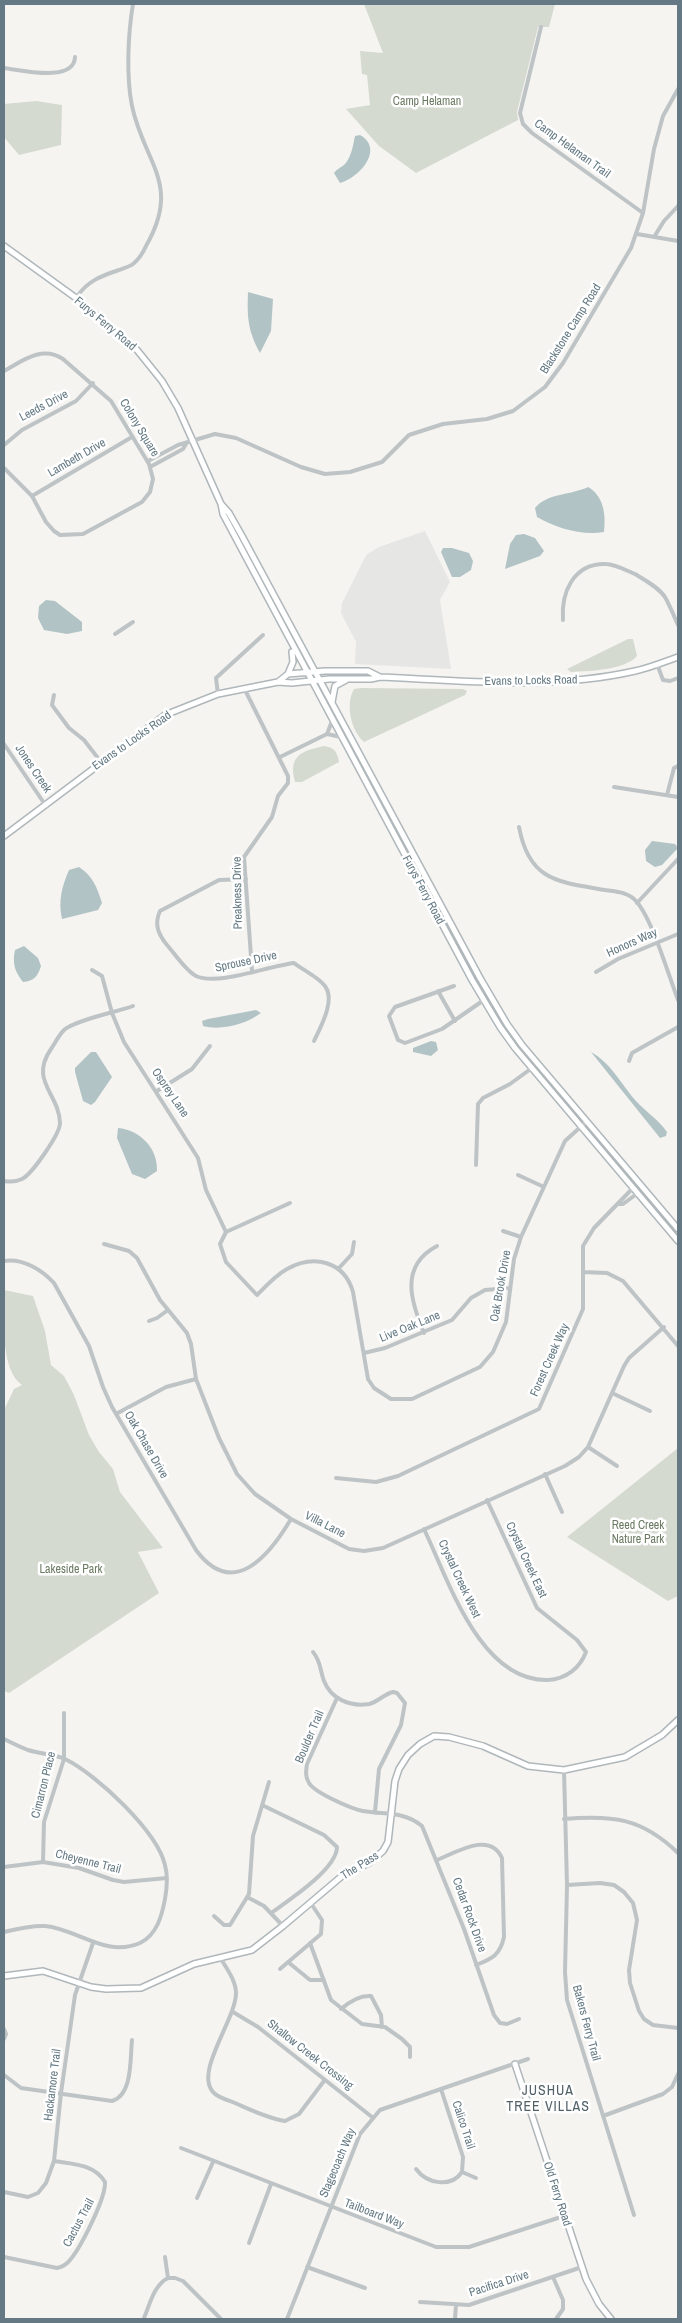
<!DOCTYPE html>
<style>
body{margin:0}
#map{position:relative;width:682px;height:2323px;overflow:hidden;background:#f5f4f1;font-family:"Archivo Narrow",sans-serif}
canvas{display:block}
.frame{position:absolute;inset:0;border:5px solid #647983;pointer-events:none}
</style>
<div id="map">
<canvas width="682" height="2323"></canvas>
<div class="frame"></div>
</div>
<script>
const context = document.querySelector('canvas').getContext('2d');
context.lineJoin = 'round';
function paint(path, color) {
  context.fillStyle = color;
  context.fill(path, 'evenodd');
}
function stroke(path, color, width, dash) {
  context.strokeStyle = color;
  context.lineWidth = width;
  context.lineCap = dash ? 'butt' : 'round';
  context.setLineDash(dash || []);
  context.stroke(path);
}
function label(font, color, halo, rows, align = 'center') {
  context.font = font + ' "Archivo Narrow",sans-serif';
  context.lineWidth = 5;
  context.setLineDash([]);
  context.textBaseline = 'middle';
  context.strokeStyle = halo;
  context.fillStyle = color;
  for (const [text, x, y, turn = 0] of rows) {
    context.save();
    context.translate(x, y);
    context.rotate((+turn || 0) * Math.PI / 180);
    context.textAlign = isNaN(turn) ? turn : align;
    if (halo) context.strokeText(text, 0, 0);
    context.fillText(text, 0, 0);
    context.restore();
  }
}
const built = new Path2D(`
 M425,531L450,582L440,600L451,669L355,664L356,642L341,613L342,603L366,555L379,547Z`);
const green = new Path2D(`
 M364,4H555L549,27H538L517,112L518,120L416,173L379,146L346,109L370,105L367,75L362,74L360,51L383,53Z
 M36,101L62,105L61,145L19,155L4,137V104Z
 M628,639H633L637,656C625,670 590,671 571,672L567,669Z
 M361,688L463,689L467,691L465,695L364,742C351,731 345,704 354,689Z
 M324,746C335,748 337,751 339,762L302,782H295C288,756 301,751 324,746Z
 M4,1290L33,1296L45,1331L51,1365L64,1376L74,1395L89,1435L99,1452L113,1469L120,1492L163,1548L138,1552L159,1593L9,1693L4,1691V1410L14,1389L22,1385C0,1370 4,1317 4,1290Z
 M678,1448V1596L668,1601L567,1537Z`);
const water = new Path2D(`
 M360,135C385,149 359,178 340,183L334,173C337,169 340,168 344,165C351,158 353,146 355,136Z
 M248,292L273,299L271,331L260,353C248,331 247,318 248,292Z
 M588,487C604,496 606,515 604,532C582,536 556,528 537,517L535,508C547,493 572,495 588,487Z
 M524,534L535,538L544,551L540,556L505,569L510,544L516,535Z
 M443,548H452L469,553L473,561L471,570L460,577H452L441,552Z
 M46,600L55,601L82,622V631L67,634L44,630L38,618L39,606Z
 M652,841L675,844L678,848L662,865L655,867L646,861L645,850Z
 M79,867C93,876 97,887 102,903L98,910L62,919C58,901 62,886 69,870Z
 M24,946L38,958L41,966C38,976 34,981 23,982C15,972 12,963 15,950Z
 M256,1010L261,1013C246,1024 222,1031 203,1026L202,1021L208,1019Z
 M431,1041L436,1042L438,1050L431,1056L413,1052V1048Z
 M91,1052H96L112,1077L95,1102L91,1105L83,1101L75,1072V1068Z
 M591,1052C611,1063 621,1084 636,1101C646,1112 659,1120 667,1132L666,1136L660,1138Z
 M118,1128C140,1130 158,1148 157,1171L145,1179L132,1174L117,1138Z`);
const street = new Path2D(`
 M541,27L520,113L523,124L532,133L643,213
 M4,68C21,70 74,83 75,57
 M637,234L678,241
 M654,237L664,221L678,206
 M76,298C87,281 101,276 119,270C124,268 129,267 133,264C139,259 143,253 146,246C182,184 144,163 132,106C126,76 128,34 133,4
 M4,371C22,361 42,345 63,359L111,401L149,464L153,479L150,492L142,502L83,534L60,535L54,531L46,522L32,496L4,468
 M4,445L22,430L76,401L93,383
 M148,461L178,445L215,434L236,438L301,467L325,474L350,472L382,462L409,435L443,424L487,419L513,411L545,387L563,363L631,248L643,213L654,149L663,116L678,89
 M150,467L183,449L186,444
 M32,496L132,437
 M563,620C561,593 573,563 606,564C615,564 627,571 635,574C645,580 658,587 665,597C670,606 674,616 678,625
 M115,634L133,622
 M657,664L663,680L670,681L678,678
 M244,688L288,776V783L278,796L272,817L244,857L252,971
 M218,694L216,678L263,635
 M54,695L52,705L69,728L84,740L101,762
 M327,734L341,737
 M4,744L46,806
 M280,757L327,734L332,721
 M614,787L678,797
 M667,795L674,768L678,766
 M519,827C529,881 558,882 605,890C614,891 626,892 634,899C651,914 669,977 678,1000
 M246,879L219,880L160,911C154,924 158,934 167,945C175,954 186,971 196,976C218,986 268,966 294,963C303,970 318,977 325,986C336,1000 320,1028 314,1041
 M637,903L678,859
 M92,970L102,976L112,1013L124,1042L198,1158L206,1190L226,1232
 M596,972L618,959L678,934
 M454,986L395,1007L389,1016L398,1040L405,1043L442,1029L484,1000
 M438,991L455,1021
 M629,1061L632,1053L678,1027
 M157,1091L192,1069L210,1046
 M476,1165L478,1104L483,1098L510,1084L532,1068
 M518,1175L544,1187
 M4,1181C10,1182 16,1182 22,1179C32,1174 60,1134 60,1123C59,1093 29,1081 51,1049C55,1043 59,1035 64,1030C75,1020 117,1012 133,1006
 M290,1203L226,1232L220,1244L226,1262L257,1295C266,1286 276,1275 287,1269C314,1254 344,1261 353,1292L368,1379L374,1388L391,1399H412L480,1367L493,1352L506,1322L514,1259L521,1237L565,1141L586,1122
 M619,1204H623L638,1193
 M503,1231L521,1237
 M104,1244L129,1251L137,1258L160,1300L187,1333L191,1344L196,1379L219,1438L237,1474L255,1494L291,1519L349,1549L364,1551L383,1548L565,1466L579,1457L588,1447L624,1366L629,1358L664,1327
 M4,1261C23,1258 42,1270 54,1283L89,1346L103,1387L112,1407L196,1550C233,1600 269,1556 291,1519
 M339,1268L352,1254L354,1242
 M583,1272L607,1273L623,1281L678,1346
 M149,1321L157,1318L168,1310
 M424,1333C411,1302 399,1266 437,1246
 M364,1353L385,1348L452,1320L471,1298L485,1290L510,1288
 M612,1393L650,1411
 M116,1414L166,1387L196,1379
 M588,1447L617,1466
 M545,1474L562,1512
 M336,1478L376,1482L398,1476L539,1409L583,1309V1246L594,1228L633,1188
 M424,1529C448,1579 480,1682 548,1680C566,1679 580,1668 586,1652L577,1640L537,1608L487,1500
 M313,1652C321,1661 320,1671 324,1681C331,1699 350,1707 369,1704C378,1702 384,1694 393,1692L397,1693L405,1703L401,1725L379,1769L375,1812
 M337,1698L307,1764C306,1771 305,1777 309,1783C315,1793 352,1809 363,1811C385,1815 404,1811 422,1826L464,1929L494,2015L500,2023L507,2024L519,2019
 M4,1739C12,1743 20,1747 28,1750C40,1754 54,1754 65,1759C96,1774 157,1831 165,1865C168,1876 167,1888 165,1899C162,1915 157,1935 140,1943C105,1958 78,1929 45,1926C31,1925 17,1929 4,1932
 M564,1770L567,1885L565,1972L567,2000L634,2215
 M262,1805L324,1835L337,1847C337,1869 288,1901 271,1913
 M564,1819C613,1815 642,1818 678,1853
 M437,1860C457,1852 490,1831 502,1858L504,1937C500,1955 492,1959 476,1965
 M43,1862L44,1822L64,1759V1713
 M4,1867L43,1862L79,1868L113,1880L124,1882L167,1878
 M567,1885L600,1883L614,1885L624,1892L633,1903L637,1920L629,1970L630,1983L639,2011L644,2019L653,2025L678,2028
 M247,1897L264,1906L283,1926
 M214,1916L224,1925H230L249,1894L253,1836L269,1782
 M310,1943L331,2000L362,2024L385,2027L402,2039L410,2047V2057
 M221,1959C227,1969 236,1981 236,1993C236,2020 193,2073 214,2093C219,2098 228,2100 235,2103C251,2110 267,2118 285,2121L299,2114L324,2081
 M288,1962L310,1980H324
 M280,1969L321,1934L322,1920L310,1902
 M341,2009C349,2002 360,1995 371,1996L381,2015L382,2027
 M233,2012L258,2027L372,2117
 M4,2029L6,2034L4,2039
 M4,2075L21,2088L112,2101C133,2095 130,2058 132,2040
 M603,2116L663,2094L672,2087L678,2074
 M181,2148L436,2247H469L564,2216
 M416,2169C427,2184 451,2188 462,2172L463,2157L441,2089
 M462,2172L476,2178
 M4,2192L28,2197L38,2193L46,2183L54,2161L61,2093L75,1995L93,1943
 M197,2198L213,2162
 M249,2243L271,2184
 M4,2257L57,2268C62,2267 67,2264 70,2260C81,2247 106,2198 105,2182C94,2164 73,2164 54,2161
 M165,2257L168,2278H175L183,2281L221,2319
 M307,2267L365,2288
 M553,2277L563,2300V2309L556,2319
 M420,2302L469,2305L582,2267
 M144,2318C150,2304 154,2285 168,2278
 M287,2319L360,2134L380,2110L528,2059
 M455,2319L456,2304`);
const secondary = new Path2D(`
 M4,246L76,298L137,350L162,381L178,408L221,504L223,514L472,980L500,1027L515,1048L678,1241
 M221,504L229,513L242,536L480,978L507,1024L522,1045L678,1229
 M288,674L293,662L292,652
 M380,677C465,681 551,690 635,671C649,668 664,662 678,657
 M332,702L335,686L346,680
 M4,836L165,715L218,694L278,682L292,683L329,679H371L380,677L368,671H325L288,674L278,682
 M4,1976L43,1971L91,1987L106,1989L141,1988L194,1964L252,1950L283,1926L342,1876L369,1863L383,1851L388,1842L395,1781L399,1769L408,1755L420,1744L434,1736L449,1737L483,1746L528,1766L564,1770L625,1757L662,1735L678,1720
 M515,2064L586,2279L599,2304L611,2319`);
const parkNames = [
 ["Camp Helaman",427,102],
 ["Reed Creek",638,1526],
 ["Nature Park",638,1540],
 ["Lakeside Park",71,1570]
];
const streetNames = [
 ["Camp Helaman Trail",572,149,36],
 ["Furys Ferry Road",105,324,40],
 ["Blackstone Camp Road",571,329,-58],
 ["Leeds Drive",44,406,-28],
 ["Colony Square",139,428,59],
 ["Lambeth Drive",77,458,-30],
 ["Evans to Locks Road",531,681,-1],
 ["Evans to Locks Road",132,741,-35],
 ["Jones Creek",33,769,56],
 ["Furys Ferry Road",423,890,62],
 ["Preakness Drive",238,893,-91],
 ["Honors Way",632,943,-24],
 ["Sprouse Drive",246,962,-12],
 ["Osprey Lane",170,1093,56],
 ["Oak Brook Drive",501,1286,-80],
 ["Live Oak Lane",410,1327,-22],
 ["Forest Creek Way",550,1360,-66],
 ["Oak Chase Drive",146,1445,60],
 ["Villa Lane",325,1525,27],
 ["Crystal Creek East",526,1560,65],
 ["Crystal Creek West",459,1579,65],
 ["Boulder Trail",310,1737,-67],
 ["Cimarron Place",44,1785,-76],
 ["Cheyenne Trail",88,1862,14],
 ["The Pass",360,1866,-32],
 ["Cedar Rock Drive",469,1915,70],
 ["Bakers Ferry Trail",586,2023,75],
 ["Shallow Creek Crossing",310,2055,38],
 ["Hackamore Trail",53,2085,-83],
 ["Calico Trail",463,2125,72],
 ["Stagecoach Way",338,2163,-67],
 ["Old Ferry Road",557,2194,72],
 ["Tailboard Way",374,2214,21],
 ["Cactus Trail",79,2223,-62],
 ["Pacifica Drive",499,2284,-18]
];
const neighbourhoodNames = [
 ["JUSHUA",548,2091],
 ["TREE VILLAS",548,2107]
];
paint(built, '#e6e6e5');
paint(green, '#d5dad0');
paint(water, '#b2c3c5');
stroke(secondary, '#b0b7ba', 8);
stroke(street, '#bec3c6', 4);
stroke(secondary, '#fff', 5);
label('12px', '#6b7a62', '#fff', parkNames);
label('12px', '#647983', '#fff', streetNames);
context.letterSpacing = '1px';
label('14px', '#526168', '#fff', neighbourhoodNames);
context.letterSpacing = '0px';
</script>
